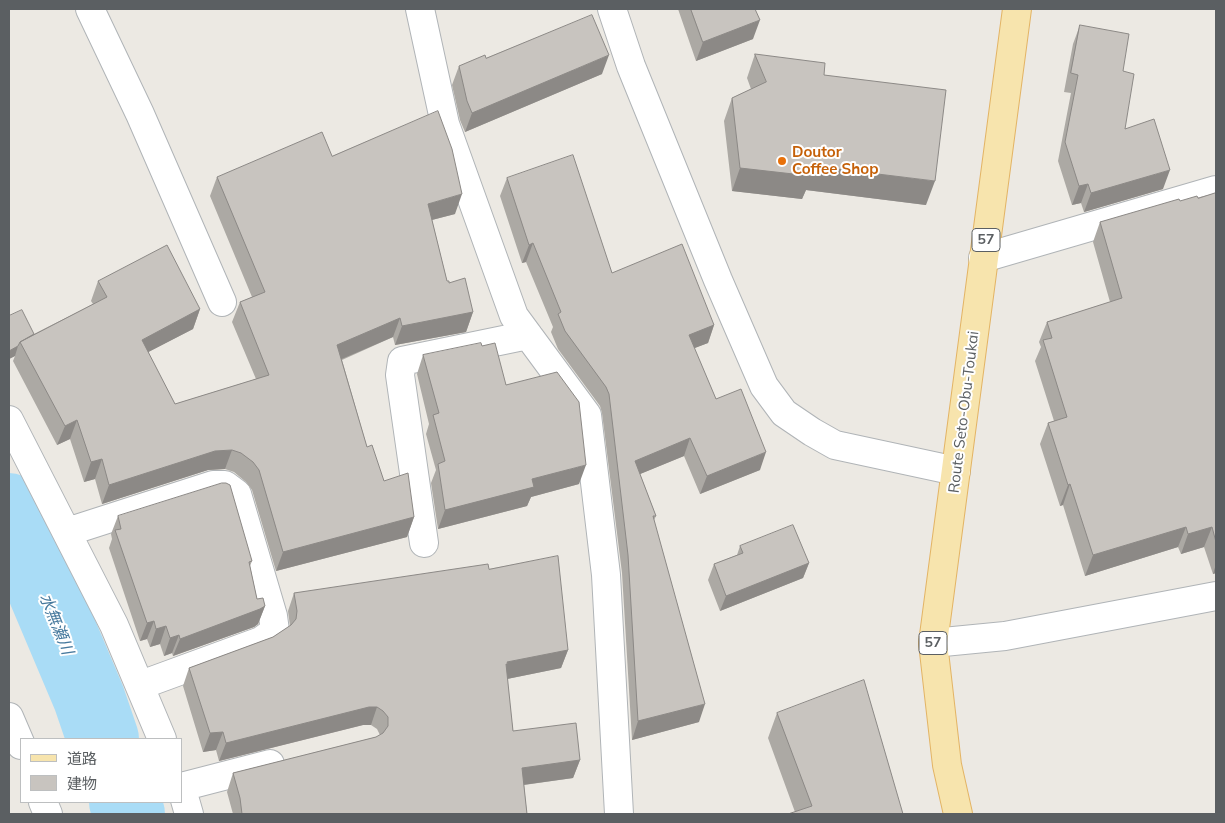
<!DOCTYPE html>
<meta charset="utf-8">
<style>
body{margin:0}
#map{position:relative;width:1225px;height:823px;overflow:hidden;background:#ece9e3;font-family:Mulish,"Noto Sans JP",sans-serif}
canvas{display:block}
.frame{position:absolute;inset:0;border:10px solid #5b5f62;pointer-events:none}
.legend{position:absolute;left:20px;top:738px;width:162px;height:65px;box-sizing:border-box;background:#fff;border:1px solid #bdbfc0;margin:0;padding:6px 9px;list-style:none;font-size:15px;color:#5b5f62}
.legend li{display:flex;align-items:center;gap:10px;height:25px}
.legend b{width:25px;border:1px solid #bdbfc0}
</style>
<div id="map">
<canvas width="1225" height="823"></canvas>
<div class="frame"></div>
<ul class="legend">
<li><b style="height:6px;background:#f7e4ad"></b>道路</li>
<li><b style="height:14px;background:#c8c4bf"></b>建物</li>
</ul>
</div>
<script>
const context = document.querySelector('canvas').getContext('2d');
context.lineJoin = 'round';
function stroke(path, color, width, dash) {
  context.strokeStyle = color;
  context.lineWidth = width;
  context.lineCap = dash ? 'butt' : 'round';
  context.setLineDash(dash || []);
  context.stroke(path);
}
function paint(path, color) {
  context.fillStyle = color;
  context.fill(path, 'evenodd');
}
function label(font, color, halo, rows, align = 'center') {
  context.font = font + ' Mulish,"Noto Sans JP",sans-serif';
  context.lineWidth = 4;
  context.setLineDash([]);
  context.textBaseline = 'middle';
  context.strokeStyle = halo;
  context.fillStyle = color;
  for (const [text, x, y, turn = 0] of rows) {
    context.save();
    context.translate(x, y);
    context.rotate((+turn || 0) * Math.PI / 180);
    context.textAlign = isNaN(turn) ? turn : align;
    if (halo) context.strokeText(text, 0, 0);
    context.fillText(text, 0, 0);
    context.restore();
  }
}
const river = new Path2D(`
 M9,509L89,698L103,739
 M125,802L129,814`);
const minor = new Path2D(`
 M90,9L140,114L222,302
 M420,9L445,124L514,316L587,415L606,575L619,814
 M612,9L631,66L718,280L764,386L784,413L812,432L835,445L956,471
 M983,258L1216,190
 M9,420L114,625L162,739
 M67,532L213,485H225L237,494L273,616L275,631L261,641L141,685
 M424,543L400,375L402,361L528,335
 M933,643L1005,636L1216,596
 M9,717L21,745
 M181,786L189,814
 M181,787L270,764
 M43,802L48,814`);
const major = new Path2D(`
 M958,814L947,765L933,643L1017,9`);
const wall = new Path2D(`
 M678,9H755L753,39L696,61Z
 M1080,25L1123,71L1125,129L1163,189L1084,212L1081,203L1072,205L1058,161L1071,93L1064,92L1073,44Z
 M755,54L824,75L926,205L806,190L802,199L732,191L724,121L732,98L751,89L747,78Z
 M486,58L602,74L465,132L460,120L452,85L459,66Z
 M332,156L455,214L432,220L447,281L473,312L466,332L395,345L393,337L342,360L367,447L384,481L414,517L407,537L276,571L252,490L246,482L234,472L225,469L208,470L102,504L95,479L84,482L70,439L57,445L13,361L15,356L9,359V316L34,334L93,304L91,301L98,281L200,309L193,329L148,352L175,404L256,379L232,322L240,302L252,297L210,196L217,177Z
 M507,178L612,273L714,325L708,343L694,348L716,399L760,470L700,494L684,456L640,474L656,516L654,520L699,722L632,740L622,573L602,413L600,406L558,349L551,332L553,327L526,262L522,263L500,196Z
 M1216,193V573L1213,574L1204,547L1181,554L1178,547L1085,576L1063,505L1060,506L1040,444L1048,423L1054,421L1035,361L1041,347L1039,342L1047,322L1110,302L1093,242L1100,222Z
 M482,346L506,385L579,484L531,497L527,506L438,529L431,483L436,470L426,434L429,424L417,374L423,355Z
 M118,516L252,561L250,566L257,599L265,606L258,624L254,627L173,656L172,653L164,656L160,644L150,647L147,639L140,641L109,548L112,539L111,534Z
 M740,546L809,563L803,578L720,611L708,580L714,564L737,555Z
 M489,569L568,650L561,668L507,679L513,731L580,760L573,778L524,785L527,814H233L227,792L233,773L376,737L380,735L377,729L371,725H363L219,761L216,750L203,752L183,686L189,668L273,637L290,626L288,611L294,593Z
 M777,713L903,814L795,812L768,738Z`);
const shadedWall = new Path2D(`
 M760,20L753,39L696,61L703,42Z
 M609,55L602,74L465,132L472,113Z
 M812,166L935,181L926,205L806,190L802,199L732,191L740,168Z
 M1170,170L1163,189L1084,212L1091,193Z
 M1088,184L1081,203L1072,205L1079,186Z
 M462,194L455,214L420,223L428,204Z
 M533,243L526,262L522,263L529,245Z
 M200,309L193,329L135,359L142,340Z
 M473,312L466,332L395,345L402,326Z
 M400,318L393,337L330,364L337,345Z
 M714,325L708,343L682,353L689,335Z
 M18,346L15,356L9,359V351Z
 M77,420L70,439L57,445L65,426Z
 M690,438L684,456L628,479L635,461Z
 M232,450L225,469L208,470L102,504L109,485L215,451Z
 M766,452L760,470L700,494L707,476Z
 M102,459L95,479L84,482L91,462Z
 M586,465L579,484L531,497L527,506L438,529L445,510L532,479Z
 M1070,484L1063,505L1060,506L1068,485Z
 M414,517L407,537L276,571L283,552Z
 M1186,527L1178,547L1085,576L1093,555Z
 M1212,527L1204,547L1181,554L1188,534Z
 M809,563L803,578L720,611L726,596Z
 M1216,564V573L1213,574Z
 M265,606L258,624L254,627L173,656L180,639Z
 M154,621L147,639L140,641L147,623Z
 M166,626L160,644L150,647L156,629Z
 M179,635L172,653L164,656L170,638Z
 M568,650L561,668L502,680L506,664L507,662Z
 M705,704L699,722L632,740L638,721Z
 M369,707H377L371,725H363L219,761L226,743Z
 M223,732L216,750L203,752L210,733Z
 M580,760L573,778L515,786L522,768Z`);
const building = new Path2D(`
 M691,9H755L760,20L703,42Z
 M592,15L609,55L472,113L467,101L459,66L485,55L486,58Z
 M1080,25L1129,34L1123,71L1134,74L1125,129L1154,119L1170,170L1091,193L1088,184L1079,186L1065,142L1078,75L1071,73Z
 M755,54L825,63L824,75L946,90L935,181L812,166L811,176L740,168L732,98L766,82Z
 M438,111L452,149L462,194L428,204L447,281H449V283L465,278L473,312L402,326L400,318L337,345L367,447L372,445L384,481L408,473L414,517L283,552L259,470L253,462L241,453L232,450L215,451L109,485L102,459L91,462L77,420L65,426L20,342L107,297L98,281L167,245L200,309L142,340L175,404L269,375L240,302L265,292L217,177L322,132L332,156Z
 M573,155L612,273L682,244L714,325L689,335L716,399L741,389L766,452L707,476L690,438L635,461L656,516H653L705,704L638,721L628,555L609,394L606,387L565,331L558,314L561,312L533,243L529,245L507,178Z
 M1216,193V542L1212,527L1188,534L1186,527L1093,555L1070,484L1068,485L1048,423L1067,417L1043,340L1052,338L1047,322L1122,298L1100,222L1179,199L1180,201L1197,196L1198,198Z
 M22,310L34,334L20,342L18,346L9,351V316Z
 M481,343L482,346L495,343L506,385L557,372L579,402L586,465L532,479L534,487L445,510L438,464L445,461L433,415L439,413L423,355Z
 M222,483H226L230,485L252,561L249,562L257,599L263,598L265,606L260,609L180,639L179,635L170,638L166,626L156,629L154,621L147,623L115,530L121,529L118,516Z
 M793,525L809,563L726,596L714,564L743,553L740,546Z
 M558,556L568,650L507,662L508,664H506L513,731L576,723L580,760L522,768L527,814H242L240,798L233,773L376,737L383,733L388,726V717L383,711L377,707H369L226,743L223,732L210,733L189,668L273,637L291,625L296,619L297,611L294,593L488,564L489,569Z
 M864,680L903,814H788L812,806L777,713Z`);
const markers = [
 [782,161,5,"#e8710a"]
];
const shields = [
 [986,240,28],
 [933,643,28]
];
const shieldNames = [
 ["57",986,240],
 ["57",933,643]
];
const foodNames = [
 ["Doutor",792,152],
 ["Coffee Shop",792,169]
];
const streetNames = [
 ["Route Seto-Obu-Toukai",964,412,-83]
];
const waterNames = [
 ["水無瀬川",56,624,68]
];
stroke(river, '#a9dcf6', 72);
stroke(minor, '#b0b4b7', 30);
stroke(major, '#e3b465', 30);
stroke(minor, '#fff', 28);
stroke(major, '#f7e4ad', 28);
paint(wall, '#aca9a4');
paint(shadedWall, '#8c8986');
paint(building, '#c8c4bf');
stroke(building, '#8c8986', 1);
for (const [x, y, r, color] of markers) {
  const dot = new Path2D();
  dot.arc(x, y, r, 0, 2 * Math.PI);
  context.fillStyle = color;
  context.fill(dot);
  stroke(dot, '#fff', 2);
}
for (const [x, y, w] of shields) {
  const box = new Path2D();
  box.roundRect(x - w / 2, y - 11.5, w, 23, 4);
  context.fillStyle = '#fff';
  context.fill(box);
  stroke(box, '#5b5f62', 1);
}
label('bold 14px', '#5b5f62', null, shieldNames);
label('bold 15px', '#c56008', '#fff', foodNames, 'left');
label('15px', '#5b5f62', '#fff', streetNames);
label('italic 16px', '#46799d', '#fff', waterNames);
</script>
